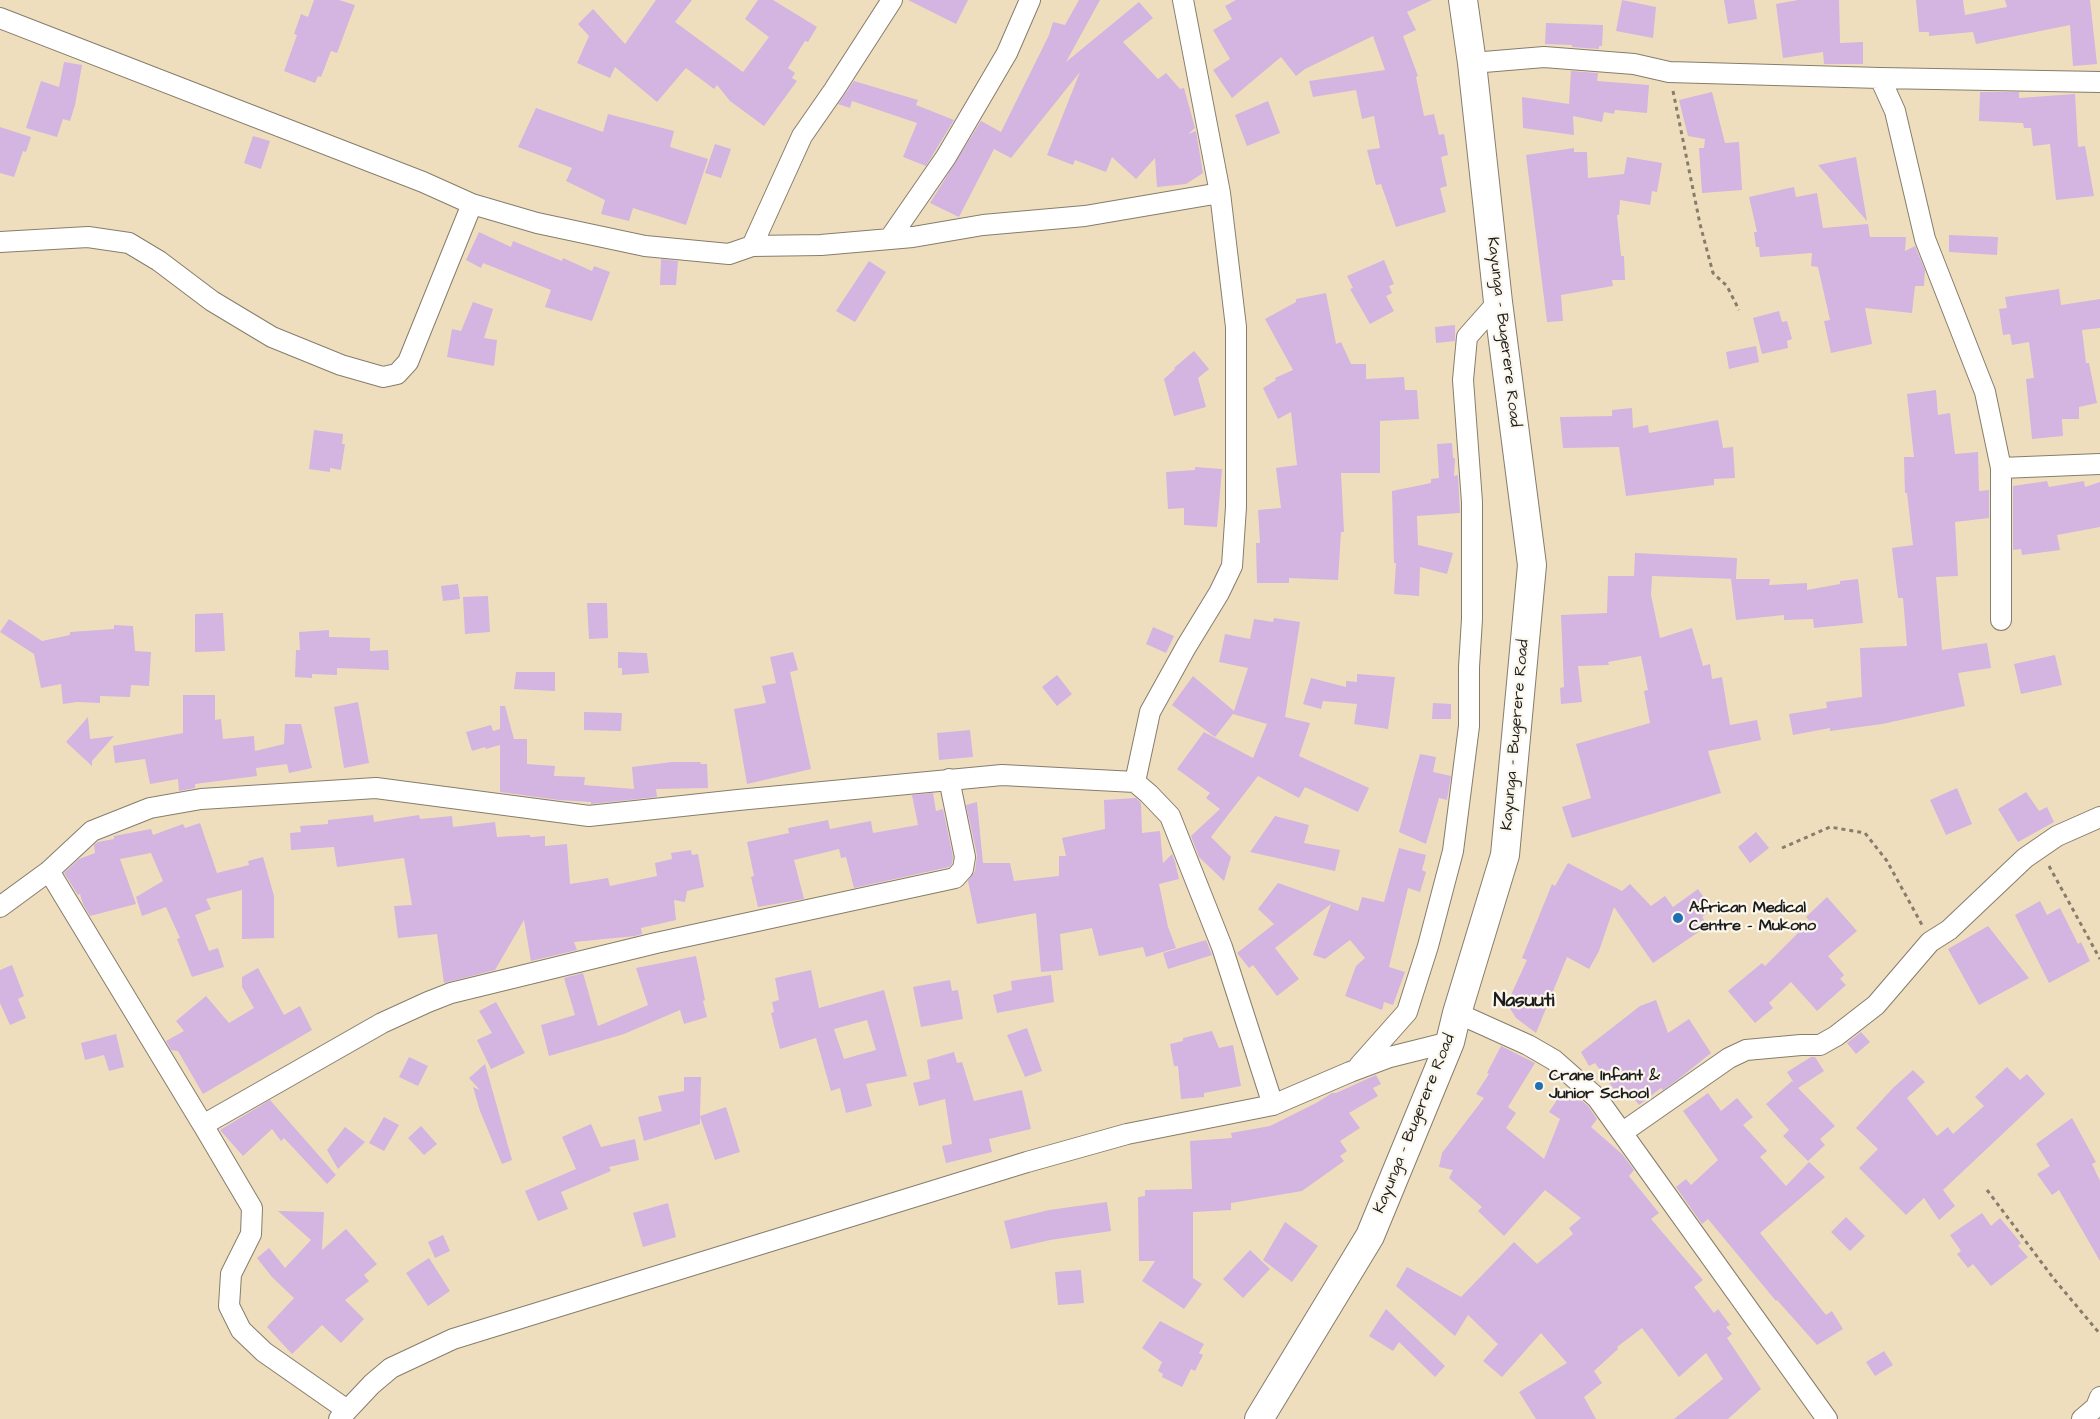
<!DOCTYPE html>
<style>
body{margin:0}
canvas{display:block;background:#efdebd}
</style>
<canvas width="2100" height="1419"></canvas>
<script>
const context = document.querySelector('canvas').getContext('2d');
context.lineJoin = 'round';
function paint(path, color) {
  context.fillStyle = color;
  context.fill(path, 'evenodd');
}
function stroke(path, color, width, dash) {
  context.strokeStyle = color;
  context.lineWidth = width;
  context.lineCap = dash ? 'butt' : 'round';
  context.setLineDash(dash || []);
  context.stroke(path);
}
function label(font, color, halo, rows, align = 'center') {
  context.font = font + ' "Architects Daughter",sans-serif';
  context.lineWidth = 4.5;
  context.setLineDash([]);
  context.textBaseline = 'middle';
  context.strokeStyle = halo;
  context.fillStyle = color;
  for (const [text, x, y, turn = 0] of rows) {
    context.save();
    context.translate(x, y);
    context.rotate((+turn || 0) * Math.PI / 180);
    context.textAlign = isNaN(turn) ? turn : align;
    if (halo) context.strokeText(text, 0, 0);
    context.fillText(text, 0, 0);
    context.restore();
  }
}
const building = new Path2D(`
 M314,0H339L355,5L337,53L331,51L321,77L318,76L315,83L284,71L297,35L294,34L301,14L308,17Z
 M656,0H692L675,22L743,72L769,37L745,19L758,0H773L817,27L808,42L805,41L788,68L795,73L792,78L797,81L764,126L730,101L717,85L714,89L686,68L657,102L615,67L610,78L577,63L589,36L578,24L593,9L625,44Z
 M908,0H968L956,24Z
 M1079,0H1100L1066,62L1139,2L1153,18L1123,42L1158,79L1166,73L1180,89L1184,88L1195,128L1188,134L1196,131L1203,173L1186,184L1157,187L1155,158L1136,179L1112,157L1106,172L1075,160L1073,165L1047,155L1080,72L1011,158L994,149L959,217L930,203L981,121L1001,132L1049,35L1053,22L1065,25Z
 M1236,0H1432L1407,12L1416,30L1403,36L1418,76L1416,77L1424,116L1434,114L1439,135L1444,134L1448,155L1441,157L1447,186L1440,188L1446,212L1396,227L1381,184L1376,185L1367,150L1380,148L1374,116L1362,119L1356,90L1313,97L1309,81L1385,70L1373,36L1305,69L1296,76L1281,57L1232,98L1213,70L1230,59L1213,30L1232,19L1225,6Z
 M1622,0L1656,7L1653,38L1616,31Z
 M1724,0H1754L1757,19L1728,24Z
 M1798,0H1839L1840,43L1863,42V64H1824L1823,52L1783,58L1776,4Z
 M1916,0H1963L1965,15L2007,7L2005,0H2090L2097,64L2073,66L2070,25L1976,44L1973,32L1929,36V32H1919Z
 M1546,23L1603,25L1602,46H1599V49L1572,47V45L1545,44Z
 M64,62L82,65L75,105L70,121L63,119L57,137L26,128L41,81L59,87Z
 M1571,71L1598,73L1597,81L1649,85L1647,113L1615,110L1614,114L1604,112L1602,122L1573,116L1574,135L1523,128L1522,97L1569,104Z
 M854,81L918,100L916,105L954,120L926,166L903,157L917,123L852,101L850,108L838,104Z
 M1712,92L1725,143L1739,142L1742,190L1702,193L1699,148H1704L1705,139L1688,136L1679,100Z
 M1980,92H2019V98L2075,94L2078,147L2085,146L2094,196L2056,200L2050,144L2033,146L2031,128H2024L2023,123L1979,121Z
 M1268,101L1280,133L1247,146L1235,115Z
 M536,108L603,132L608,114L674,131L670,147L708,159L686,225L633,208L629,221L601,214L605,200L566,181L572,168L518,147Z
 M0,127L31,137L26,152L23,151L14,177L0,173Z
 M253,136L270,141L261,169L244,163Z
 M715,144L731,149L721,178L705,173Z
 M1574,148V152H1587L1588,178L1624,174L1627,157L1662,163L1657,192L1652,191L1650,205L1620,200L1619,215H1617L1621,256H1624L1625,280H1612L1613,286L1561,295L1563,321L1547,322L1526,155Z
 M1856,157L1867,221L1818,165Z
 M1794,187L1796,197L1817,193L1823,228L1868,224L1870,237H1906L1905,251L1915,246L1925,270L1924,286H1915L1912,313L1865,308L1872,344L1831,353L1824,321L1830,320L1818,267L1811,266L1812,253L1760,257L1759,247H1756L1754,232H1757L1749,197Z
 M479,232L511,247L513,241L562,261L563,258L592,271L594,266L610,272L592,321L545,307L551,290L483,263L481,268L466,260Z
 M1949,235L1998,237L1997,255L1949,252Z
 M661,259L678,261L676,285H660Z
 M1384,260L1394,284L1389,286L1392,293L1386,296L1394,311L1370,324L1350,289L1353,288L1347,276Z
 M869,261L886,272L855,322L836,311Z
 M2059,289L2061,305L2100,299V328L2082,330L2086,363H2089L2097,403L2079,407V419H2062L2063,436L2032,439L2026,379L2034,378L2029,342L2012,345L2010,334L2003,335L1999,309L2007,308L2005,297Z
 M1326,293L1336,344L1341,342L1351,364H1366V379L1404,377L1405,390H1417L1419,419L1380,421V473H1341L1344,532H1341L1338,580L1289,578V583H1257L1256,543H1260L1258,510L1281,508L1276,468L1297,465L1291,412L1278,419L1263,388L1276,380L1275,378L1293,370L1265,319L1296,302V299Z
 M473,302L493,309L484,338L497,340L494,366L447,357L452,329L461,331Z
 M1779,311L1782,322L1787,321L1792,339L1787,341L1788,348L1762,354L1753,318Z
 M1455,325V341L1436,343L1435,327Z
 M1756,346L1759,362L1729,369L1726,352Z
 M1194,351L1209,369L1198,378L1206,407L1174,416L1164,379L1175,369L1174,368Z
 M1936,390L1938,415L1950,413L1955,454L1978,452L1979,491L1989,490V518L1955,522L1958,576L1936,577L1942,650L1987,643L1991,668L1958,673L1965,706L1882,724L1830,731V728L1793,735L1789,714L1827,708L1826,702L1862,697L1860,648L1907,646L1903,598H1898L1892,548L1913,545L1907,493H1905L1904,457H1914L1907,394Z
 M1632,408L1633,428L1648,425L1649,433L1718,420L1723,448L1733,447L1735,478L1714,479V485L1626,496L1619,447L1563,448L1560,417L1612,416V410Z
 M314,430L343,434L342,444H345L341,470L330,468V472L309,469Z
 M1452,443L1453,458H1455L1454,476L1458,475L1460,513L1417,516L1418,545L1453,553L1447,574L1420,567L1419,596L1394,594L1396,563H1394L1392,491L1431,483V479L1439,478L1437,444Z
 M1195,467L1222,469L1217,527L1184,525V508L1168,509L1166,472L1195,470Z
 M2047,481L2049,487L2084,481L2085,487L2100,482V527L2057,535L2060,550L2022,555L2021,549L2013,550V486Z
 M1635,553L1737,558L1736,579L1652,576L1651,595L1660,638L1692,628L1703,666L1710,664L1712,679L1722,677L1730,725L1757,720L1761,740L1708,751L1721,793L1572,838L1562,807L1591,798L1576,744L1650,723L1644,691L1648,690L1641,656L1608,662L1609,665L1578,666L1582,702L1561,704L1560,688L1564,687L1561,615L1607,613L1608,576H1634Z
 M1731,579H1770L1769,585L1807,583V590L1840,584V581L1858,579L1863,623L1814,628L1813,619L1784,620V615L1736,620Z
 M458,584L460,599L443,601L441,586Z
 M488,596L490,632L465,634L463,597Z
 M587,603H607L608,638L589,639Z
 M223,613L225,651L195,652V614Z
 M1274,618L1300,622L1285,717L1310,723L1299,756L1369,788L1358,812L1305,787L1299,798L1258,776L1211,837L1231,857L1224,881L1199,857L1191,836L1220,809L1206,798L1210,793L1177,769L1204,732L1253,758L1267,724L1233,714L1215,737L1172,705L1193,676L1234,711L1248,668L1219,662L1225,634L1250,639L1254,619L1273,622Z
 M9,619L42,641L70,635V632L114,629V625L133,626L135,651L151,652L149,686L131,685L130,697L100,696V703L77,702L63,704L61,684L41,688L34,654L0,632Z
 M1153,627L1174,636L1166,653L1146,644Z
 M329,630V637L370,638V651L388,650L389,670L337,668V675L312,674V678L295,677L296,650H300L299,632Z
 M618,652L647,653L649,673L622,675V668H618Z
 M793,652L798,670L790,672L811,769L747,784L734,709L766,703L762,686L776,683L770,657Z
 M2055,655L2062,685L2021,694L2014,664Z
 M516,672H555V691L514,689Z
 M1357,674L1395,677L1388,729L1354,724L1357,704L1323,701L1321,709L1303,704L1311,678L1346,687V681L1357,682Z
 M1057,675L1072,694L1057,706L1042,687Z
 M183,695H215V720L221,719L223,739L254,736L255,751L284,744L285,724H301L312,768L289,773L287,764L256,768L257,776L195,784V788L179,791L178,779L150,784L145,759L115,763L113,746L183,733Z
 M358,702L369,763L344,768L334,707Z
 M1433,703L1451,704V719H1432Z
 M500,706H505L514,739H527V764L555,766L554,776L585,777L584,785L634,789L632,767L672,762H700L701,764H707L708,788L656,789L657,797L591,804V802L559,800L500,792V745L486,749L485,747L472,751L466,732L491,725L493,731L500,729Z
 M584,712L622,713L621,731L584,730Z
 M88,717L90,739L114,736L92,761V766L66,742Z
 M970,730L973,757L939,760L937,733Z
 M1420,754L1436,757L1433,772L1451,776L1447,800L1439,798L1426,844L1399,832Z
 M1957,788L1972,824L1946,835L1930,800Z
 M2026,792L2039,811L2047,807L2054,822L2018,842L1998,809Z
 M933,793L936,811L943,809L953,857L952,864L949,867L854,888L846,857L841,858L839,849L794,860L804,899L758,907L751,877L754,876L747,842L789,833L788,828L828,820L830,829L871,821L873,833L918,825L912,795Z
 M1136,798L1141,803L1142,833L1160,831L1163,863L1172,854L1175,862L1179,879L1159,884L1168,927L1176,948L1146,957L1143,947L1099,956L1092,928L1060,934L1063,970L1041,972L1036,913L977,924L968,881L975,871L977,855L966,805L977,802L983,863H1010L1014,881L1059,876V856H1066L1062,838L1105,829L1104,800Z
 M373,815L374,822L419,815L420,819L452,816L453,827L495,822L497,837L530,835V837L545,836V846L567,844L570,884L608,878L610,886L657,876L655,863L672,859L671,853L691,850L692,855L698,854L704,887L687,891L685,902L674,900L676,920L641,928L642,934L635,936L574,942L577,950L531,961L524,920L495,970L444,983L437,934L398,938L394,906L412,905L404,858L337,867L334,847L291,850L290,833L301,832L300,826L328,824V820Z
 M1275,816L1309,825L1304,843L1340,850L1335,871L1250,852Z
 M200,823L217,873L249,865L248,861L263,857L274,896V938L242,939V890L206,899L211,909L195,915L209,951L218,948L224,967L192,977L177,939L180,938L166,907L142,916L136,897L163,881L151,853L120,859L136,904L90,916L83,904L80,894L78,895L64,873L79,859L95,853L94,845L98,842L114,839V836L151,829L153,835L183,824L185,828Z
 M1756,832L1769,848L1750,863L1738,847Z
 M1399,848L1426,855L1422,870L1426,872L1420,892L1408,888L1389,967L1405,972L1393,1005L1384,1002L1382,1010L1345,996L1356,966L1365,958L1350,940L1325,959L1313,955L1331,904L1275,948L1299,979L1277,996L1253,965L1249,968L1237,953L1274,924L1258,909L1278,883L1358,911L1362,897L1384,902Z
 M1568,863L1622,891L1630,884L1651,906L1665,896L1673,907L1698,889L1712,909L1702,917L1707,924L1699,930L1700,931L1653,963L1614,907L1599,951L1589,969L1567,957L1536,1033L1516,1018L1509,1007L1510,997L1527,960L1522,958L1552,884L1555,886Z
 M1827,897L1857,931L1828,956L1844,975L1840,979L1846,985L1817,1011L1791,982L1769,1003L1773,1008L1755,1023L1728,991L1762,963L1765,966L1810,921L1806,917Z
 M2040,901L2047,915L2060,908L2078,944L2081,942L2090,961L2049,983L2015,915Z
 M1988,926L2029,978L1979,1005L1948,949Z
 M1206,940L1212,955L1168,969L1163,953Z
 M696,956L705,1000L703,1001L707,1017L684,1024L680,1010L624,1034L549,1056L541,1025L575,1015L564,978L583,973L598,1026L648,1005L636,968Z
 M12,965L24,996L18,999L26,1018L10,1025L0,1003V970Z
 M258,968L284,1015L300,1006L312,1030L203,1094L178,1051L171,1050L166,1041L184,1031L176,1021L206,996L229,1023L254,1008L242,987V977Z
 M811,970L819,1008L884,990L907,1076L866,1084L872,1106L846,1113L840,1088L831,1091L816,1038L780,1049L771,1013L774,1012L772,1002L779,1000L775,978ZM867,1020L876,1050L844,1059L834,1029Z
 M1051,975L1054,1002L997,1013L993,995L1012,990L1011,981Z
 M950,980L952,991L958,990L963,1019L921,1027L913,987Z
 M1656,1000L1668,1033L1689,1019L1711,1053L1676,1081L1663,1090L1661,1088L1639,1105L1624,1086L1616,1092L1595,1063L1589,1066L1581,1052L1640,1006Z
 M496,1002L525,1053L491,1069L477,1040L492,1033L479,1011Z
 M1027,1028L1042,1071L1025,1077L1007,1035Z
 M1212,1031L1219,1048L1233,1045L1241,1086L1204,1093V1097L1181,1099L1178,1066H1174L1170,1044L1183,1041V1038Z
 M1861,1032L1870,1042L1856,1054L1847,1043Z
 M116,1034L124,1067L109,1071L104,1055L85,1060L81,1043Z
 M1501,1046L1535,1063L1508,1107L1516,1113L1506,1128L1544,1159L1560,1119L1549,1112L1565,1088L1574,1094L1588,1106L1597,1119L1591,1127L1622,1154L1634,1170L1629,1176L1659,1213L1651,1219L1703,1280L1694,1287L1714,1313L1718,1309L1730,1325L1726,1327L1732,1334L1727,1338L1761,1389L1728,1419H1674L1723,1379L1706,1353L1679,1377L1642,1328L1617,1347L1618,1349L1594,1371L1602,1383L1584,1397L1596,1419H1536L1519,1392L1567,1363L1541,1333L1502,1377L1483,1361L1498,1344L1468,1315L1455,1336L1396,1286L1407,1267L1461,1297L1514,1242L1537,1264L1573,1234L1569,1228L1581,1218L1545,1190L1504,1236L1478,1211L1482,1207L1449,1178L1453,1170L1439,1167L1442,1153L1484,1098L1476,1094L1489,1074L1487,1073Z
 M954,1052L957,1063L962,1062L974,1101L1022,1090L1031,1129L989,1139L992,1152L946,1163L942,1146L952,1144L945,1099L919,1106L913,1083L930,1079L927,1060Z
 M409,1057L428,1066L418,1086L399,1077Z
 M1811,1057H1815L1824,1071L1798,1088L1835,1126L1820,1139L1825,1145L1808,1161L1783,1136L1789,1130L1766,1104L1792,1081L1794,1083L1787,1072Z
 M485,1064L512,1160L502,1164L480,1111L473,1087L480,1090L469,1078Z
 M2007,1067L2020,1080L2027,1074L2045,1094L1943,1190L1955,1206L1939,1220L1924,1198L1906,1215L1859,1168L1878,1149L1856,1128L1893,1088L1913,1070L1925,1082L1907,1098L1937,1136L1948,1127L1953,1134L1984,1106L1975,1097Z
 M1376,1075L1381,1084L1373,1088L1378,1096L1349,1113L1360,1128L1340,1141L1347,1151L1340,1156L1344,1161L1302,1191L1231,1203V1210L1193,1212V1278L1202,1284L1184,1309L1142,1281L1155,1261H1139L1138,1197L1145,1196V1190L1192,1189L1190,1141L1232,1138L1231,1133L1270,1126L1318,1102L1332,1093H1336Z
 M684,1077H701L700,1116L726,1107L740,1152L715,1160L700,1117V1124L644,1141L638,1117L662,1111L658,1096L684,1091Z
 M1708,1093L1721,1111L1737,1098L1753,1117L1743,1125L1767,1151L1760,1157L1786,1186L1809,1162L1825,1177L1760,1233L1826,1315L1832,1311L1843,1329L1817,1345L1777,1300L1776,1301L1708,1219L1702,1224L1676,1187L1686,1179L1691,1185L1718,1160L1683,1111Z
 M270,1100L336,1175L327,1184L284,1138L281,1141L272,1129L243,1156L220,1130Z
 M384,1117L399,1125L384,1151L369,1143Z
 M2072,1118L2096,1162L2092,1164L2100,1181V1261L2059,1190L2052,1195L2037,1174L2050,1166L2036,1144Z
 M591,1124L601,1147L635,1139L639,1160L609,1167L611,1171L561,1192L568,1209L538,1221L525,1191L576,1169L562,1137Z
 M421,1126L437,1144L424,1155L408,1138Z
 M345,1127L365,1142L338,1169L327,1150Z
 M1107,1202L1111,1231L1050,1240L1011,1249L1004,1221L1049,1210Z
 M668,1203L676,1237L643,1247L633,1213Z
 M278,1211L324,1212L322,1250L346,1229L377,1264L364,1275L369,1281L345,1300L364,1319L341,1343L322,1325L292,1354L267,1327L294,1298L272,1277L257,1258L269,1248L285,1268L311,1240Z
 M1982,1213L1991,1226L2000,1218L2021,1243L2018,1246L2028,1257L1991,1286L1973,1264L1968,1268L1957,1254L1961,1251L1950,1235Z
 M1846,1217L1865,1236L1850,1251L1831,1232Z
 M1285,1222L1318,1246L1292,1282L1263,1260Z
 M443,1235L450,1251L435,1258L428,1242Z
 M1250,1250L1270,1269L1243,1298L1223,1279Z
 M429,1258L450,1291L428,1306L406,1273Z
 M1081,1270L1084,1303L1058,1305L1055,1272Z
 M1386,1309L1445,1366L1435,1377L1399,1342L1393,1351L1369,1336Z
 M1160,1321L1204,1344L1199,1353L1203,1355L1195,1371L1191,1369L1182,1387L1162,1377L1163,1374L1158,1371L1162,1362L1142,1348Z
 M1884,1351L1893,1365L1875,1376L1866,1362Z`);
const path = new Path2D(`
 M1673,91L1700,224L1713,273L1727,286L1739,310
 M1782,848L1830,827L1865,833L1887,861L1922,925
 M2049,866L2100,959
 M1987,1190L2054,1279L2100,1334`);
const minor = new Path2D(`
 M0,18L423,182L472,204L537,223L645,246L729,254L752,246L821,245L913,237L983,225L1085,216L1220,193
 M1472,63L1544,57L1634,64L1669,72L1880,78L2100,82
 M1880,78L1895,111L1925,239L1985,392L2001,468L2100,464
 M890,238L946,157L1007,53L1030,0
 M0,242L88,237L129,243L159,261L212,301L272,337L341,365L383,377L397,374L408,362L472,204
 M752,246L802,136L834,90L892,0
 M2001,620V468
 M1135,782L1150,712L1186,647L1219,593L1232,566L1236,507V327L1220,193L1183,0
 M49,871L203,1125L382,1023L428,1002L451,993L656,943L955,878L963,869L965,857L949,779
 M0,907L49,871L92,831L150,808L201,799L376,788L589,816L738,800L1002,775L1135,782L1149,794L1170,816L1222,947L1273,1105
 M1457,1013L1528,1045L1554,1060L1597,1098L1827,1419
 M1359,1066L1407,1012L1428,946L1453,851L1469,726V667L1472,619V502L1463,380L1467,337L1498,302
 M203,1125L252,1208L251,1234L231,1274L229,1306L241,1330L264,1352L347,1410
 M1623,1132L1729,1058L1746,1050L1801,1045H1820L1836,1036L1876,1005L1930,942L1949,930L2025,858L2057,836L2100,817
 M339,1419L372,1384L391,1368L453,1339L1027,1162L1127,1134L1273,1105L1350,1072L1390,1057L1450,1042
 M2082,1419L2096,1407L2100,1397`);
const primary = new Path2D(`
 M1259,1419L1370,1236L1450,1042L1457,1013L1505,855L1532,565L1498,302L1472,63L1463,0`);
const markers = [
 [1678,918,6,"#1f6fb2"],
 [1539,1086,5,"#1f6fb2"]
];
const streetNames = [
 ["Kayunga - Bugerere Road",1503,332,83],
 ["Kayunga - Bugerere Road",1516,735,-85],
 ["Kayunga - Bugerere Road",1415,1124,-68]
];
const poiNames = [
 ["African Medical",1689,909],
 ["Centre - Mukono",1689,927],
 ["Crane Infant &",1549,1077],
 ["Junior School",1549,1095]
];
const quarterNames = [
 ["Nasuuti",1524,1002]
];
paint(building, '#d4b4e0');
stroke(minor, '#867d6c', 22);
stroke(primary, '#867d6c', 30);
stroke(path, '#867d6c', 3, [4, 4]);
stroke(minor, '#fff', 20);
stroke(primary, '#fff', 28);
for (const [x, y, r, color] of markers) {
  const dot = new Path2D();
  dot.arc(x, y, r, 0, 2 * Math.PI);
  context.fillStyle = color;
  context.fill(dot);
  stroke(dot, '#fbf7ec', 2);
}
label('16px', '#1c1c1c', '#fbf7ec', streetNames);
label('bold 16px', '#1c1c1c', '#fbf7ec', poiNames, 'left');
label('bold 19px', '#1c1c1c', '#fbf7ec', quarterNames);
</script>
